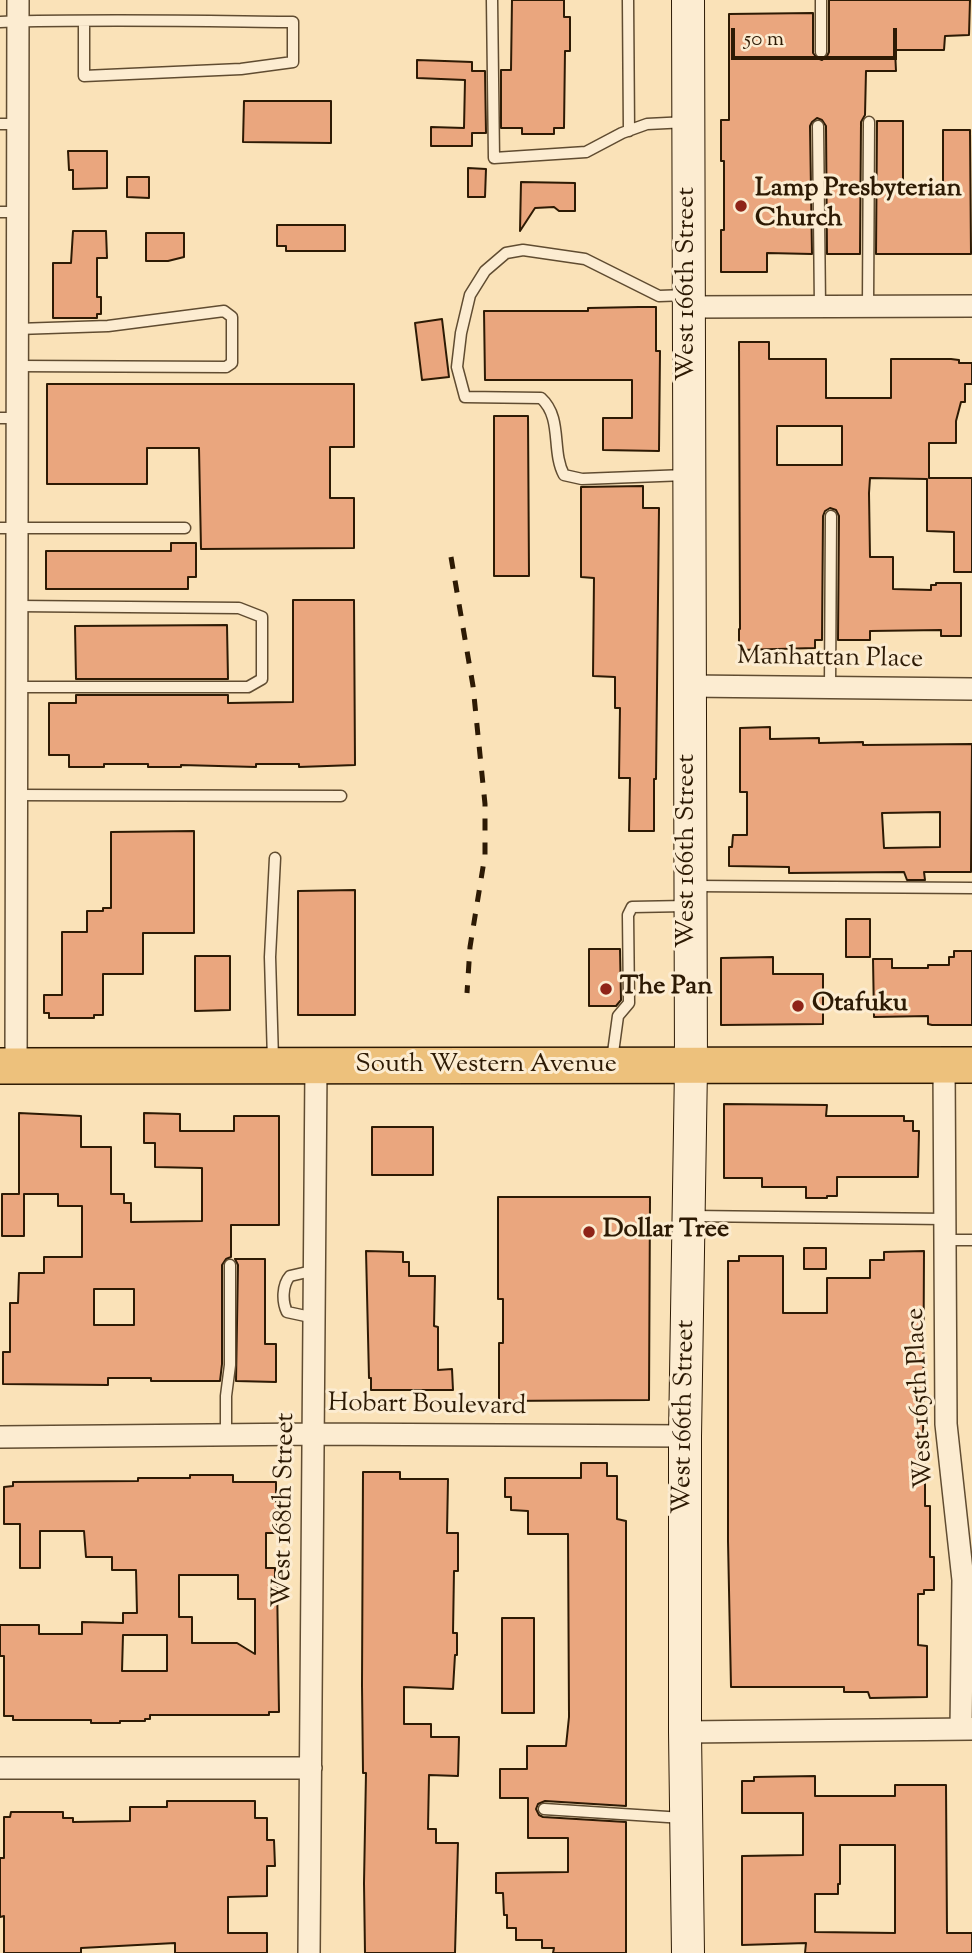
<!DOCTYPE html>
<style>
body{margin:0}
#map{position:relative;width:972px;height:1953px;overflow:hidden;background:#fae2b8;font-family:"Sorts Mill Goudy",serif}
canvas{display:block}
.scale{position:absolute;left:731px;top:28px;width:166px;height:32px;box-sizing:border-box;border:4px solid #2d1a04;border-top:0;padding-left:9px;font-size:21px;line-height:24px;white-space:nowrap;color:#2d1a04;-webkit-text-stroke:5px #fcecd1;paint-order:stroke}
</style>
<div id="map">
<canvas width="972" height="1953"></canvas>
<div class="scale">50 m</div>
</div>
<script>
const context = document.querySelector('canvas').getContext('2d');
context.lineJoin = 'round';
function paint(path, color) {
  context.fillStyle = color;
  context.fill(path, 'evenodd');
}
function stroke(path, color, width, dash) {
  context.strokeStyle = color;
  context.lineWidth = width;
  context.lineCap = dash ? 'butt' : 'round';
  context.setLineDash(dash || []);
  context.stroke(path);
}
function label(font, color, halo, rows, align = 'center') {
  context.font = font + ' "Sorts Mill Goudy",serif';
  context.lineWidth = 6;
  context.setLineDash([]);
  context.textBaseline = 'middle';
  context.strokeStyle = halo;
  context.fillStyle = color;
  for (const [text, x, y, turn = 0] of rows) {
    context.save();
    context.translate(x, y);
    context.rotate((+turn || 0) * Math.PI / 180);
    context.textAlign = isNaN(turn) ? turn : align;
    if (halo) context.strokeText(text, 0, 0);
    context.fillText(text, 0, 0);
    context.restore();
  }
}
const building = new Path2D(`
 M512,0H564V17H570V51H565L564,128H554V134H522V128H501V70H511Z
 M829,0H970L969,35L945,36L944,50H895L896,71H866L865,115L861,122L860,254H827L826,126L822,120L817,118L812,122L810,126L812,254L767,253V272H721V230H724V161H721V120H729V14L813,13V53L817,58L822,60L827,56L829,52Z
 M417,60L472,62V71H485L486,133H472V146H431V127L464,128L465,80L417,78Z
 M244,101H331V143L243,142Z
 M877,121H903V186H943V130H970L971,254H876Z
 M68,151H107V188L73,189V170H69Z
 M468,168L486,169L485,197H468Z
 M127,177H149V198L127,197Z
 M521,182L575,183V211H559L554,207L535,208L520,231Z
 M277,225H345V251H286V246H277Z
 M73,231H106L107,258H97V297H101V314H97V318H53V263H71Z
 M146,233H184V257L168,261H146Z
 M639,307H656V351H660L659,451L603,450V418H632V380H485L484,311H588V308Z
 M442,319L449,377L422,380L415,323Z
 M739,342H769V359H826V398H891V359H951L959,360V363H972V384H965V402H961L956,421V443H929V478H972V572H954V532L927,531V479L870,478L869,493L870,557H893V589L931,590V585H936V583H961V636H941V630L870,631V640H838L839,516L836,510L830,508L825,511L823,516L822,640H815V648L739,650V629H740ZM777,426H842V465H777Z
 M47,384H354V447H330V498H354V548L201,549L199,448H147V484H47Z
 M494,416H528L529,576H494Z
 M643,486V508H659L656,779H654V831H629L630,778H619L620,708H615V677L593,676L594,578L581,577V487Z
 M171,543H196V577H188V589H46V551H171Z
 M293,600H354L355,765L299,767V764H256V767L181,765V767H148V764H104V767H69V755H49V703H76V695H228V703L293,702Z
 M227,625L228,679H76L75,626Z
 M770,727V739L819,738V743L863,742V745L972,744L971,872H924L925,880H907L904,872L789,873V867L729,866V847H732L733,835H747V792H740V728ZM940,812V847L884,848L882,813Z
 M194,831V933H143V974H103V1015H94V1018H49V1013H44V995H62V932H87V911H103V908H111V832Z
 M355,890V1015H298V891Z
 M846,919H870V957H846Z
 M589,949H620L621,1000L616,1006H589Z
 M954,951H972V1025H932L928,1024V1016L874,1017L873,959H892V968H928V965H949V957H954Z
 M195,956H230V1010L195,1011Z
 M773,957V974H823V1024L721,1025V958Z
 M724,1104L827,1105L826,1116H904V1121H913V1131H919L918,1177H837V1196H827V1198H806V1187H762V1178H724Z
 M19,1113L81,1116V1147H111V1194H124V1203H131V1222L202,1221V1168L155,1167V1143H144V1113L180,1114V1131H234V1116H279V1225H231V1257L226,1259L222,1265V1364L220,1381H151V1378H108V1385L3,1384V1352H10V1303H18L19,1273H44V1257H82V1206H58V1194H24V1236H2V1194H19ZM94,1289H134V1325H94Z
 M372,1127H433V1175H372Z
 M498,1197H650L649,1400L499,1401V1343H503V1299H498Z
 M804,1248H826V1269H804Z
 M366,1251L403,1252V1262H409V1276H435L434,1326L438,1327V1370L452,1369L453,1390H371V1378H369Z
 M924,1251L923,1455H925V1506H930V1557H934V1590H924V1594H918V1645L927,1646V1697L870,1698L868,1692H844V1687H731L728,1541V1261H739V1256H783V1313H827V1278H870V1260H884V1252Z
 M235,1259H265V1344H276V1382L236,1381L238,1265Z
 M581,1463H607V1476H617V1519L626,1521V1806L545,1801L538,1804L536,1809L539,1815L543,1817L626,1822V1953H553L554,1948H542V1940H516V1928H507V1915H504L503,1893H496V1873L568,1872V1838H528V1798H500V1769H527V1746H566L569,1717L568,1534H528V1511L511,1510V1497H505V1478H581Z
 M363,1472H400V1479H448L447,1533H458V1571H454L453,1633H457V1655H455L453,1689L404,1687V1724H431V1737H459L458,1776L429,1775L428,1829H436V1843H458L455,1953H365L364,1883L366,1773H363L362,1685Z
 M190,1475H233V1482H276V1533H266V1568H275V1580H277L279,1712H269V1715H150V1719H145V1721H120V1723H91V1720H13V1716H4V1656H0V1625H39V1634H82V1622L123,1623V1613H137L136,1570H112V1557H86L84,1531H40V1568H20V1524H4V1487L13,1486V1482L138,1481V1478H190ZM179,1575H238V1599H255V1654L237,1643H192V1617H179ZM123,1635H167V1671H122Z
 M502,1618H534V1713H502Z
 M815,1776V1796H895V1785H946L947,1933H972V1953H805L806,1943L742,1945V1856L803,1855V1813H742V1781H754V1777ZM840,1845H895V1933L815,1932V1894H838V1884H840Z
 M167,1801H255V1818H267V1840H274L275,1866H267V1896L228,1897V1933H267V1953H175V1943L81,1948V1953H4V1916L0,1917V1858H4V1817H10L11,1812H63V1818H73V1822L130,1821V1807H167Z`);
const lane = new Path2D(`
 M492,0L494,158L586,152L622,133L647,124L687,122
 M628,0L629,131
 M0,22C98,19 195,21 293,22V62L241,69L84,76V21
 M821,52V0
 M0,124H18
 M818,126L820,307
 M0,212H17
 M868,306L869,122
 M17,366L226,367L232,363V317L224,311L108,326L17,329
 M0,418H17
 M686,475L582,479L564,475C551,451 563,418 541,398L465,397L457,367L461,333L470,295L485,271L506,253L523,250L585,259L659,296L687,295
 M0,528H185
 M17,606L239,608L262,617V679L248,687H17
 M830,687L831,516
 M16,795L341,796
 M695,886L972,888
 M273,1060L270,957L275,858
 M612,1060L618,1016L629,1003L628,915L632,907L686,906
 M692,1216L945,1219
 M945,1240H972
 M315,1318L287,1312C282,1302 282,1285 290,1276L316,1270
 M226,1435V1396L230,1365V1265
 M544,1809L683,1818`);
const street = new Path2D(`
 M689,307L972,306
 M688,686L972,689
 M944,1065L946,1424L963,1580L961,1729
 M16,1066L18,0
 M0,1437L315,1434L685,1436
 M685,1732L972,1729
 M0,1768H311
 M309,1953L316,1067`);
const secondary = new Path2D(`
 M688,0L691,1067L685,1436V1732L688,1953`);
const primary = new Path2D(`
 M0,1066L972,1065`);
const rail = new Path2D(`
 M451,557L473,686L485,804V855L470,947L467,993`);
const markers = [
 [741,206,7,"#8f2418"],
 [606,989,7,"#8f2418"],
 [798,1006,7,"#8f2418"],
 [589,1232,7,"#8f2418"]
];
const poiNames = [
 ["Lamp Presbyterian",755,191],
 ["Church",755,221],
 ["The Pan",620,989],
 ["Otafuku",812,1006],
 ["Dollar Tree",603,1232]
];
const streetNames = [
 ["West 166th Street",689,284,-90],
 ["Manhattan Place",830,660,1],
 ["West 166th Street",689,851,-90],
 ["South Western Avenue",486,1067],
 ["West 165th Place",922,1398,-93],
 ["Hobart Boulevard",427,1407,1],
 ["West 166th Street",686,1417,-89],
 ["West 168th Street",286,1510,-89]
];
paint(building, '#eaa67e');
stroke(building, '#2d1a04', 2);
stroke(lane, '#604c31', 13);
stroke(street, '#604c31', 24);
stroke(secondary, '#2d1a04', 34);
stroke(primary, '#2d1a04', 38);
stroke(lane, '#fcecd1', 10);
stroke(street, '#fcecd1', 21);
stroke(secondary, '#fcecd1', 32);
stroke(primary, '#edc17c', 35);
stroke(rail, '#2d1a04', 5, [12, 12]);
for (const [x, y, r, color] of markers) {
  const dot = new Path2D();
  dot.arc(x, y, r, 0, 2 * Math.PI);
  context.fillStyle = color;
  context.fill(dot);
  stroke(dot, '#fcecd1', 2.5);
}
label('bold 26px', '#2d1a04', '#fcecd1', poiNames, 'left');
label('26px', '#2d1a04', '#fcecd1', streetNames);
</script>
